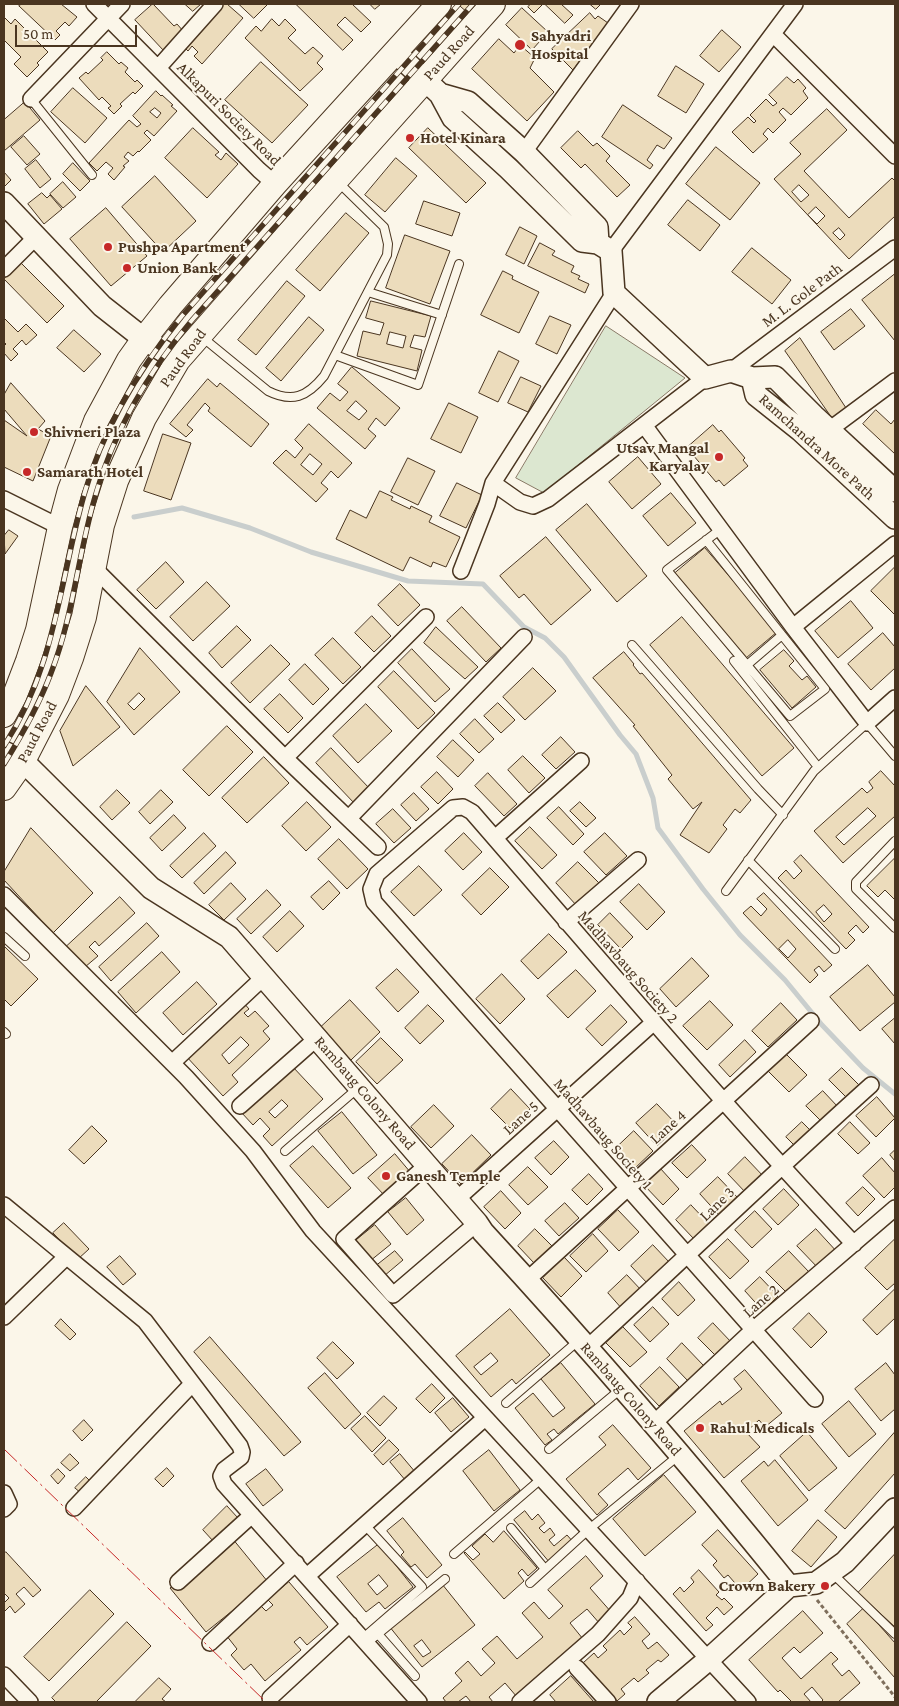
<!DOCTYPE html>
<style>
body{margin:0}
#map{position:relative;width:899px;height:1706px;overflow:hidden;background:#fbf6e9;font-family:"Crimson Pro",serif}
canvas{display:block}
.frame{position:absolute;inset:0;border:5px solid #4a3520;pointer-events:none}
.scale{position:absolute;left:15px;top:25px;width:122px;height:22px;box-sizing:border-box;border:2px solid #4a3520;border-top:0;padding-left:6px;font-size:15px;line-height:18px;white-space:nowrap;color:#4a3520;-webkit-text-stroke:4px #fbf6e9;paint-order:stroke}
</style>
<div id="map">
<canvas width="899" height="1706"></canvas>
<div class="frame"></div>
<div class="scale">50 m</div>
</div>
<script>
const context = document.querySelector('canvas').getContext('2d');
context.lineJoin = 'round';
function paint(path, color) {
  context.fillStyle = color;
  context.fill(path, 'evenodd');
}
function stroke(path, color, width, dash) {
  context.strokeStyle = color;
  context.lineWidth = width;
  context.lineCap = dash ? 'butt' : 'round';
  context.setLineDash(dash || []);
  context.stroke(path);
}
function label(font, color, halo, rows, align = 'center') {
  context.font = font + ' "Crimson Pro",serif';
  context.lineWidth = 4;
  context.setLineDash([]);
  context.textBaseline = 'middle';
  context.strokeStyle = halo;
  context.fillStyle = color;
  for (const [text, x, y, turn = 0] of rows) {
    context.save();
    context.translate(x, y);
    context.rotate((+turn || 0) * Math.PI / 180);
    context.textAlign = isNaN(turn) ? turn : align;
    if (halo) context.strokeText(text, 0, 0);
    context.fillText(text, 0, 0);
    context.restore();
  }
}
const green = new Path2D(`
 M606,326L685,378L544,493L516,478Z`);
const stream = new Path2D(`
 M134,517L182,508L250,528L311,552L408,581L483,584L524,627L545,638L564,657L620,735L636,754L653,798L658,828L703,889L740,935L785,980L822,1025L863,1068L895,1094`);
const building = new Path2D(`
 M22,4H61L77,17L69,26L65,22L56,31L60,35L55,40L19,6Z
 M153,4L174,26L177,24L184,32L164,51L135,20Z
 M185,4H201L193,11Z
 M220,4H227L243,18L202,64L194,56L198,52L192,46L188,51L182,45Z
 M239,4H268L254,18Z
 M296,4H352L371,22L361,32L345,17L337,25L353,40L343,50Z
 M370,4H381L375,9Z
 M458,4H495L479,22Z
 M531,4H543L534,13L528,7Z
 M545,4H561L573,15L565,23Z
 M590,4H601L596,9Z
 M522,8L548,32L532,50L506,25Z
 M590,13L595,19L598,16L608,23L573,70L552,49Z
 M4,17L11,24L15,19L48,52L37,63L39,65L27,77L14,64L21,57L4,40Z
 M272,19L279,26L285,19L296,30L288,38L305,54L313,47L323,56L317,63L323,69L300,91L245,38L256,26L261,31Z
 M722,30L741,47L719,72L700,56Z
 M499,39L514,53L520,45L535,58L530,68L554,92L527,121L472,69Z
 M107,52L119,64L121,62L128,68L125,72L135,82L137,80L143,86L135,94L133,92L120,104L122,106L114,114L108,108L111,106L102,97L99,100L79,78L86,72L88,74L103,60L101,58Z
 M261,62L308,105L272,143L225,100Z
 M676,66L704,84L686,113L658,96Z
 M787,77L794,83L798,79L806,88L803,91L808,98L791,115L783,108L779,112L786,120L773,133L768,128L763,134L768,139L753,153L732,132L748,117L754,123L756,121L750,115L766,99L773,106L777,103L769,95Z
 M73,88L107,118L85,143L51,112Z
 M156,91L161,96L162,95L173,105L171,106L177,111L154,136L147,130L144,133L151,140L139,152L138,151L133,156L128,152L124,157L129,161L123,166L125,167L114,180L108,174L113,168L106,162L97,171L89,163L129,120L137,127L141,124L133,116ZM155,108L161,113L157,118L150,112Z
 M25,102L40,120L4,151V120Z
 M623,105L672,138L664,149L657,145L647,160L653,165L650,169L602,137Z
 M827,109L847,130L804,171L849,218L892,178L895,181V216L849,259L774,179L801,154L790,143ZM799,185L809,195L801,202L792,192ZM816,207L825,216L817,224L808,215ZM839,228L845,235L840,240L833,233Z
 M193,128L219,152L215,155L221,160L226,153L238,164L207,198L165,158Z
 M428,128L486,183L466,203L409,148Z
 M578,131L593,146L597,143L610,156L606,161L630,185L617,197L585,164L581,168L561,148Z
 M24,136L40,154L27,165L11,147Z
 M716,147L760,183L730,220L686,184Z
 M396,158L417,176L385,212L365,195Z
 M36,160L51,179L40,188L25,169Z
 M73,163L90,181L80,191L63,174Z
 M4,172L11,180L4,187Z
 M155,176L196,221L163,252L122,207Z
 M63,182L76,197L63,208L50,194Z
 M42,193L47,198L50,195L62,209L44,224L28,204Z
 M688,200L720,225L700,251L668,225Z
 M424,201L460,213L452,236L416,224Z
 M106,208L147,256L111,286L70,239Z
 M346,213L369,233L320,291L296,270Z
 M520,227L537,236L524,264L506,255Z
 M405,235L450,251L430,304L386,288Z
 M540,243L555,251L552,255L574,266L571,272L580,276L578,279L589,284L585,293L528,266Z
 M752,248L791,280L772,304L732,272Z
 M21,263L64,306L47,323L4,279Z
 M503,271L513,276L512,279L539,292L519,333L481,315Z
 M895,274V341L862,300Z
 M287,281L305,296L256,355L238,340Z
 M371,301L431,316L425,337L414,335L410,347L422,350L417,371L357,356L363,331L380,335L384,323L366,318ZM390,332L406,336L403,348L387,344Z
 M851,309L865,326L834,350L821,332Z
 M550,316L571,325L557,354L536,344Z
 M309,317L324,330L281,381L266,368Z
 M4,318L18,332L26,324L37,335L26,345L22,340L13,349L18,354L11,361L4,353V346L6,344L4,342Z
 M74,330L101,354L84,372L57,348Z
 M800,338L848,411L834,421L785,351Z
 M499,351L519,361L498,402L479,393Z
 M352,367L400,408L385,426L376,418L368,429L376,436L365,449L317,408L330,393L340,401L348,392L338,384ZM356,401L367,411L359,420L347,411Z
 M521,377L541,386L528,412L508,403Z
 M208,379L217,387L220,383L269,424L251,447L208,411L210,408L205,403L187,425L193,430L186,437L170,424Z
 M11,383L45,421L38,429L51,436L33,481L4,467V420L27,436L4,409V395Z
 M449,403L478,417L461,453L431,439Z
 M876,410L891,424L895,419V454L863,424Z
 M309,424L352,463L338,478L331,471L321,483L328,489L316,502L273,463L286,450L295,458L303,448L295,440ZM310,454L322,464L313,475L301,465Z
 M713,425L719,432L721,430L745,458L743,460L748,466L724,486L719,480L716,482L693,455L695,453L689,446Z
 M163,434L191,443L171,500L144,491Z
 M638,457L661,484L632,509L609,482Z
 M408,458L435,471L418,505L391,492Z
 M457,483L482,495L466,528L440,516Z
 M380,491L393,497L391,500L410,509L411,506L432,516L429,522L460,537L446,567L433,562L431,567L410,557L403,571L336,539L350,510L366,518Z
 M671,493L696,523L668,546L643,516Z
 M587,504L647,576L617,602L556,530Z
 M9,530L18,536L5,554L4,536Z
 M546,537L591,590L551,625L524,594L519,598L500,576Z
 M705,548L777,632L746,658L674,574Z
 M166,562L184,582L156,609L137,590Z
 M895,567V615L871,591Z
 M207,582L230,606L193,641L170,617Z
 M400,584L420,605L398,626L378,605Z
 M851,601L873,628L838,658L815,631Z
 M462,607L501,648L486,662L447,621Z
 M372,616L391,636L374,652L355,633Z
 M682,617L794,748L762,776L650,645Z
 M237,626L251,640L222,668L209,653Z
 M436,627L478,667L465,679L424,643Z
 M883,633L895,647V668L871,690L848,664Z
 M333,638L361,667L343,684L315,655Z
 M271,645L290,664L250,703L231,683Z
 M140,648L180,692L134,735L107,702ZM139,693L145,699L134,710L128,704Z
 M412,649L450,689L435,702L398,663Z
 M784,650L794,661L789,666L802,680L807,676L816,687L792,708L760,670Z
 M624,652L634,664L633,665L640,674L642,673L751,800L740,813L735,809L723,825L727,829L709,853L680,835L702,802L693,809L668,779L672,775L633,726L635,725L593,678Z
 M305,664L329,689L313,705L289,680Z
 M533,668L556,691L525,720L503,697Z
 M394,671L435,713L418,729L378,687Z
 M86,686L120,727L73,766L60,731Z
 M280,694L303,718L288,733L264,709Z
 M498,703L515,720L501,733L484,716Z
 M366,704L392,731L358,763L333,736Z
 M475,719L494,739L479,753L460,734Z
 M227,726L253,752L209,796L183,770Z
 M561,737L575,752L556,769L542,755Z
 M453,740L474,760L458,777L437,757Z
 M331,748L370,789L355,804L316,763Z
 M523,756L545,778L529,793L508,770Z
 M264,757L289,783L247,823L222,798Z
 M881,771L895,786V816L843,863L814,831L862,788L867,793L873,788L869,782ZM868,808L876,816L844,845L836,837Z
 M437,772L453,789L438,804L421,787Z
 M488,773L517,804L504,816L475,786Z
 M117,790L130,803L112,820L100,807Z
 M161,790L173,802L150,824L139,812Z
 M414,793L429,809L416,821L401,805Z
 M307,802L331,827L306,851L282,826Z
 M580,802L596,818L586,827L570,811Z
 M559,807L584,834L573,845L547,818Z
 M393,809L411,828L394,843L376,824Z
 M174,815L186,828L162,851L150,838Z
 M530,827L557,855L542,869L515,841Z
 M31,828L93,893L53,933L4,880V872Z
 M204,833L216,846L182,878L170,866Z
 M464,833L482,852L463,870L445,851Z
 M605,833L627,856L606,875L584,852Z
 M339,839L368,869L347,889L318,859Z
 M226,852L236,863L204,894L194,883Z
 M801,855L869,927L863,933L856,925L848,933L855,940L846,949L778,878L786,870L794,879L802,871L794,862ZM824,905L832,914L824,922L816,912Z
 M895,858V900L885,890L878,897L867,886Z
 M578,862L600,884L577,906L556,883Z
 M419,866L442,890L414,916L391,892Z
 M490,868L509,887L481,915L462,895Z
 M329,881L340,893L323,910L311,897Z
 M231,883L246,899L224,920L209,905Z
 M639,884L665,912L647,930L620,902Z
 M267,890L281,905L251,934L237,919Z
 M764,893L832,965L824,972L819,966L814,970L818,975L810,983L743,913L751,906L761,916L767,909L757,899ZM788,940L796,949L788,958L779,949Z
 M120,897L135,913L99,946L95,941L89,947L98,956L85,967L66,947Z
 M290,911L304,926L277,952L263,937Z
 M610,913L633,937L621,949L598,925Z
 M147,923L159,936L111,981L99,967Z
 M549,934L567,952L538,979L521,961Z
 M4,946L38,979L11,1006L4,999Z
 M162,952L180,972L136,1013L118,992Z
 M692,958L709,976L676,1007L660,989Z
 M868,965L895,997V1002L860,1031L830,997Z
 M397,969L419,992L398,1012L376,988Z
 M576,970L596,991L568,1018L547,996Z
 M502,974L525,999L500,1024L476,999Z
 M197,982L217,1004L183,1035L163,1013Z
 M350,1000L380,1032L351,1060L320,1028Z
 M710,1001L733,1025L707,1050L683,1026Z
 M243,1002L249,1009L244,1013L248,1017L255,1011L269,1026L263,1031L270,1039L232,1075L238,1082L223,1096L185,1055Z
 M781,1003L797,1020L768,1047L752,1031Z
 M428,1005L444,1021L420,1044L405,1028Z
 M611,1005L627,1022L602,1046L586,1029Z
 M895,1018V1044L882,1029Z
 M241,1037L249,1045L229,1064L222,1055Z
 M381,1038L403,1060L377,1084L356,1062Z
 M745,1040L756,1052L730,1077L719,1065Z
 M786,1054L807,1075L789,1092L768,1071Z
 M292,1066L323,1099L272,1146L263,1136L270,1129L260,1118L253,1125L241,1112ZM282,1100L288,1106L275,1118L269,1112Z
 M842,1068L860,1086L847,1098L829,1080Z
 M511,1089L530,1109L510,1128L491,1109Z
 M823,1091L838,1107L822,1122L806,1106Z
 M877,1097L895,1118L876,1137L856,1116Z
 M657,1104L678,1126L657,1146L636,1123Z
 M434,1105L454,1126L431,1148L411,1127Z
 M342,1112L377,1155L353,1174L318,1131Z
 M802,1122L811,1131L795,1146L786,1137Z
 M850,1122L870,1143L858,1154L838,1134Z
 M92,1126L107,1141L84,1164L69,1150Z
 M634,1131L653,1151L633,1170L614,1150Z
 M472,1135L491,1155L461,1184L442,1164Z
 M554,1141L569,1157L551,1175L535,1158Z
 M692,1145L706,1160L687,1178L672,1163Z
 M313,1146L351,1188L328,1208L290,1166Z
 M895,1150V1161L890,1155Z
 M395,1154L411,1173L385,1196L368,1178Z
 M745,1157L765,1178L747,1194L728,1174Z
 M882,1158L895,1173V1187L884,1198L863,1176Z
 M528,1167L548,1187L528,1205L509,1185Z
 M660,1168L679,1189L663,1205L643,1184Z
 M589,1174L603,1189L587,1205L572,1190Z
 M718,1177L737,1197L719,1215L700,1194Z
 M863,1187L875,1199L858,1216L846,1203Z
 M784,1189L799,1205L778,1225L763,1209Z
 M501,1191L521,1213L505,1229L484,1207Z
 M406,1198L424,1220L407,1235L388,1212Z
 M565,1203L579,1218L559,1236L545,1221Z
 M691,1205L710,1225L694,1239L676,1220Z
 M618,1210L639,1232L619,1251L598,1229Z
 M755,1211L772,1229L752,1248L735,1230Z
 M64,1223L89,1249L78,1259L53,1233Z
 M375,1225L391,1244L370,1261L354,1242Z
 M535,1229L552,1246L534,1263L518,1246Z
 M816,1229L838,1253L820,1270L797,1246Z
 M593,1234L608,1251L586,1272L570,1256Z
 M728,1239L749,1261L730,1279L709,1257Z
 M895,1239V1283L887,1290L865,1268Z
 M653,1245L670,1263L648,1284L631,1266Z
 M395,1251L403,1260L384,1276L376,1266Z
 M789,1251L809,1272L787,1293L766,1272Z
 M120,1256L136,1274L123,1285L107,1267Z
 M564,1257L582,1276L561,1297L543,1278Z
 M627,1275L642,1291L623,1310L608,1293Z
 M760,1277L778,1296L763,1311L745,1291Z
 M679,1282L695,1300L678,1316L662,1299Z
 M895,1289V1318L877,1335L863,1320Z
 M653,1307L669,1324L650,1342L634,1325Z
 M510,1309L550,1355L516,1384L512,1379L491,1397L456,1356Z
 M809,1313L827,1332L811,1348L793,1329Z
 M61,1319L76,1334L70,1340L55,1326Z
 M713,1323L732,1343L717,1357L698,1338Z
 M623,1327L647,1352L630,1367L606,1343Z
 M210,1337L301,1442L284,1456L194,1352Z
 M333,1342L354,1363L337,1379L317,1358Z
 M682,1343L704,1366L688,1381L667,1359Z
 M491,1353L498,1361L481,1375L474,1367Z
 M561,1363L595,1404L558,1434L554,1429L547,1434L552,1440L545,1445L515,1408L533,1393L553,1417L565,1408L541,1379Z
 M886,1363L895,1375V1409L881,1421L855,1389Z
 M660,1367L679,1387L659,1406L640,1386Z
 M745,1370L782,1413L765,1427L759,1420L746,1432L760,1447L724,1478L684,1431L720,1401L722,1405L742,1389L734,1379Z
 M325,1373L361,1414L345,1429L308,1388Z
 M432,1384L445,1398L430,1413L416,1399Z
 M384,1396L397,1408L380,1426L367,1413Z
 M453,1398L469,1417L451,1432L435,1413Z
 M849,1401L876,1434L849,1457L822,1424Z
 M365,1416L386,1438L372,1452L351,1429Z
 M84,1420L93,1430L82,1441L73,1431Z
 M613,1425L651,1468L638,1480L628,1468L598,1494L608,1505L597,1515L566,1479L606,1445L599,1437Z
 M807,1432L837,1468L809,1491L780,1456Z
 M895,1432V1473L845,1529L825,1511Z
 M389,1440L399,1450L383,1465L374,1455Z
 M489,1450L520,1490L494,1511L463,1471Z
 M70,1454L79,1463L70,1471L61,1463Z
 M400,1454L416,1473L406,1481L390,1462Z
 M775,1460L808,1500L778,1526L741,1481L764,1461L768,1466Z
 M167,1468L174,1476L163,1487L155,1479Z
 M58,1469L65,1476L58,1484L51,1476Z
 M266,1469L283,1490L263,1506L246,1484Z
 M664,1475L696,1512L645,1556L613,1519Z
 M86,1477L93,1484L82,1494L75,1488Z
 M227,1506L238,1518L214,1542L203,1530Z
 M525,1511L532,1520L538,1514L545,1523L539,1528L544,1533L550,1528L555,1535L549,1540L554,1546L567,1535L574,1543L550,1563L514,1520Z
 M403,1518L442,1565L427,1578L415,1564L411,1567L401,1555L404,1552L387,1531Z
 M818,1520L837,1537L811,1567L792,1551Z
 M718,1530L758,1574L741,1590L728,1575L724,1578L713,1565L717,1561L702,1545Z
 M504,1531L537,1568L528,1576L522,1569L518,1573L524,1581L504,1599L464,1553L465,1552L473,1560L480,1554L472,1546L485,1534L493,1542Z
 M232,1538L268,1582L206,1632L170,1588L178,1582L181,1587L227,1549L224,1545Z
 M379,1544L413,1587L385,1609L379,1602L366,1612L337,1577ZM379,1575L388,1586L377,1595L368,1584Z
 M6,1552L41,1590L33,1597L24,1587L16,1594L25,1604L15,1613L10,1606L4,1612V1603L9,1598L4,1593V1554Z
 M895,1554V1627L858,1593Z
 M586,1556L603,1576L590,1588L612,1613L600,1624L587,1609L570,1623L583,1639L517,1697L505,1683L489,1697L493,1702H471L466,1696L458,1702H446L443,1698L462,1681L455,1673L468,1661L481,1676L495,1663L482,1649L497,1636L517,1659L543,1637L522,1613L534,1602L549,1619L563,1606L548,1590Z
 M699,1570L719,1592L716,1595L722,1600L724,1598L733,1607L724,1615L717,1607L706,1618L713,1625L706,1631L673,1594L680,1587L684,1592L694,1582L691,1578Z
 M289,1582L328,1627L307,1645L300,1637L294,1642L301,1650L265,1681L251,1664L244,1670L231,1655L237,1649L226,1635L261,1606L266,1611L273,1605L268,1600Z
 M442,1584L475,1625L422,1667L389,1626ZM422,1640L431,1652L423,1657L414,1646Z
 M90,1590L114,1614L49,1681L24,1657Z
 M864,1608L895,1643V1678L847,1624Z
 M803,1611L823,1633L800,1653L794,1647L782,1658L801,1679L831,1652L838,1659L832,1664L842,1676L849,1670L860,1683L838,1702H821L823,1700L812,1687L804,1694L811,1702H792L780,1690L778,1692L749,1660Z
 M635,1617L650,1634L642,1641L648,1649L657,1642L669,1655L661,1662L658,1660L646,1670L649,1673L638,1682L634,1678L621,1689L625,1694L617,1701L583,1663L594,1653L598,1658L607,1650L603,1646L620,1630L624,1635L632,1627L628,1623Z
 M127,1622L151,1646L96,1702H56L52,1698Z
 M571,1676L594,1702H556L550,1695Z
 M159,1678L171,1689L162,1699L166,1702H135Z`);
const path = new Path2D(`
 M817,1600L895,1697`);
const lane = new Path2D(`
 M31,99L92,175
 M368,292L442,315
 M202,337L268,391C292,403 307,397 324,376L387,255L388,244L384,227L337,181
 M335,355L418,385L459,264
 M706,540L825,689L790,716L667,570L721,529
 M632,645L758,789L783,815
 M734,661L818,767
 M747,665L782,635
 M895,841L856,882V889L895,928
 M748,860L835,949
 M726,891L814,771L867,723L895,756
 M4,937L25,956
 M4,1032L6,1034
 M285,1151L358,1088
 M506,1403L578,1341
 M549,1449L622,1388
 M511,1528L545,1569
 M454,1554L541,1479
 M832,1573L895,1634
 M530,1583L588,1530L678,1456
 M378,1634L415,1676
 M362,1639L422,1587L365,1525
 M367,1643L445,1579`);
const street = new Path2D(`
 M94,4L259,170L275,184
 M773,34L895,156
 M158,68L215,4
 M31,99L122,4
 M524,152L631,4
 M611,251L795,4
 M4,269L36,237
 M731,371L895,248
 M644,425L793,627L867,723L895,698
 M829,430L895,381
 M493,483L520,502L533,506L548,499L705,378
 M4,499L60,527
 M94,568L285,758L378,847
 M461,571L487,504L493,483L614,293
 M793,627L895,544
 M285,758L426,617
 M349,818L524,637
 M495,838L581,761
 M4,895L186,1077L253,1151L313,1231L748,1702
 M566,922L638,860
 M172,1063L264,977
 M240,1106L317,1038
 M427,1165L344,1239L393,1295L477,1223
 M457,1199L653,1023
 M4,1205L145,1321L240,1446L242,1452L241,1457L224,1470L221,1476L224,1484L419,1702
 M527,1280L811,1021
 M4,1317L66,1257
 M587,1348C682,1261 775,1171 871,1085
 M815,1399L374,902L371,889L377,874L453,808L463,807L472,812C598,957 722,1104 854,1244
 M653,1424L753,1330L895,1208
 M4,1493L9,1504L4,1509
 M74,1508L192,1384
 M307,1576L485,1418
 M178,1582L252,1515
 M210,1643L296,1563
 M577,1668L608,1702
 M4,1675L30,1702
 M270,1698L350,1624
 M520,1702L598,1634L630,1598L637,1581`);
const secondary = new Path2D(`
 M396,53L440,94L453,118L509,169L582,241L598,243L611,251L614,293L705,378L731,371L752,378L775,377L814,416L895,491
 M440,94L468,102L524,152L597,227L598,243
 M4,203L102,306L144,339L178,360
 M752,378L756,395L800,430L895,518
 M4,752L23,761L151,888L229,937L477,1223L483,1232C588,1346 691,1465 789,1586
 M658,1702L708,1660L789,1586L816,1583L845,1562L895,1509`);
const primary = new Path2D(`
 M4,715L15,695L28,661L38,630L60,527L70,490L96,421L129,360L144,339L170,306L275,184L439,4
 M4,788L23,761L57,695L71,658L84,617L102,525L116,481L144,418L178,360L336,180L493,4`);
const rail = new Path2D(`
 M4,746C56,666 59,583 84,495C103,428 139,369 182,316L459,4
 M4,764C22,735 39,705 51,673C73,617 78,555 95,497C114,430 149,371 193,319L473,4`);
const power = new Path2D(`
 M4,1449L266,1702`);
const markers = [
 [520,45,6,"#c62828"],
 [410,138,5,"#c62828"],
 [108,247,5,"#c62828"],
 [127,268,5,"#c62828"],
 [34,432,5,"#c62828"],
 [719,457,5,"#c62828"],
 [27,472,5,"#c62828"],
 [386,1176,5,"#c62828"],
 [700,1428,5,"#c62828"],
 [825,1586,5,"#c62828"]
];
const poiNames = [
 ["Sahyadri",531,36],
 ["Hospital",531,54],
 ["Hotel Kinara",420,138],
 ["Pushpa Apartment",118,247],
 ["Union Bank",137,268],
 ["Shivneri Plaza",44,432],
 ["Utsav Mangal",709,448,"right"],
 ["Karyalay",709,466,"right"],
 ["Samarath Hotel",37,472],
 ["Ganesh Temple",396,1176],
 ["Rahul Medicals",710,1428],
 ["Crown Bakery",815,1586,"right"]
];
const streetNames = [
 ["Paud Road",449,53,-48],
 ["Alkapuri Society Road",229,114,45],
 ["M. L. Gole Path",802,295,-37],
 ["Paud Road",183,358,-54],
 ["Ramchandra More Path",817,447,42],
 ["Paud Road",37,732,-62],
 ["Madhavbaug Society 2",628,967,49],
 ["Rambaug Colony Road",365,1093,49],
 ["Lane 5",521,1118,-42],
 ["Lane 4",668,1127,-42],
 ["Madhavbaug Society 1",603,1134,49],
 ["Lane 3",717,1204,-44],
 ["Lane 2",761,1301,-41],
 ["Rambaug Colony Road",631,1399,49]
];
paint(green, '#dce7d0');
stroke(green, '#887966', 1);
stroke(stream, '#c9cecd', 5);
paint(building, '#ecdcbc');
stroke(building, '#4a3520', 1);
stroke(lane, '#4a3520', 10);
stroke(street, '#4a3520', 18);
stroke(secondary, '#4a3520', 24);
stroke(primary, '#4a3520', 26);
stroke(path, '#7f6f5c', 3, [4, 2.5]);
stroke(lane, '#fbf6e9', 8);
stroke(street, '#fbf6e9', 15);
stroke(secondary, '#fbf6e9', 21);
stroke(primary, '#fbf6e9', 24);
stroke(rail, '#4a3520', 5.5);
stroke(rail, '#fbf6e9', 4, [11]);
stroke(power, '#c62828', 1, [18, 4, 2.5, 4]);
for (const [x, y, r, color] of markers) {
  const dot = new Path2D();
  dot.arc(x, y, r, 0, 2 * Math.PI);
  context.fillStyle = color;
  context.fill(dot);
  stroke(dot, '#fbf6e9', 2);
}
label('bold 16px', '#4a3520', '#fbf6e9', poiNames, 'left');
label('16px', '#4a3520', '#fbf6e9', streetNames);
</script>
